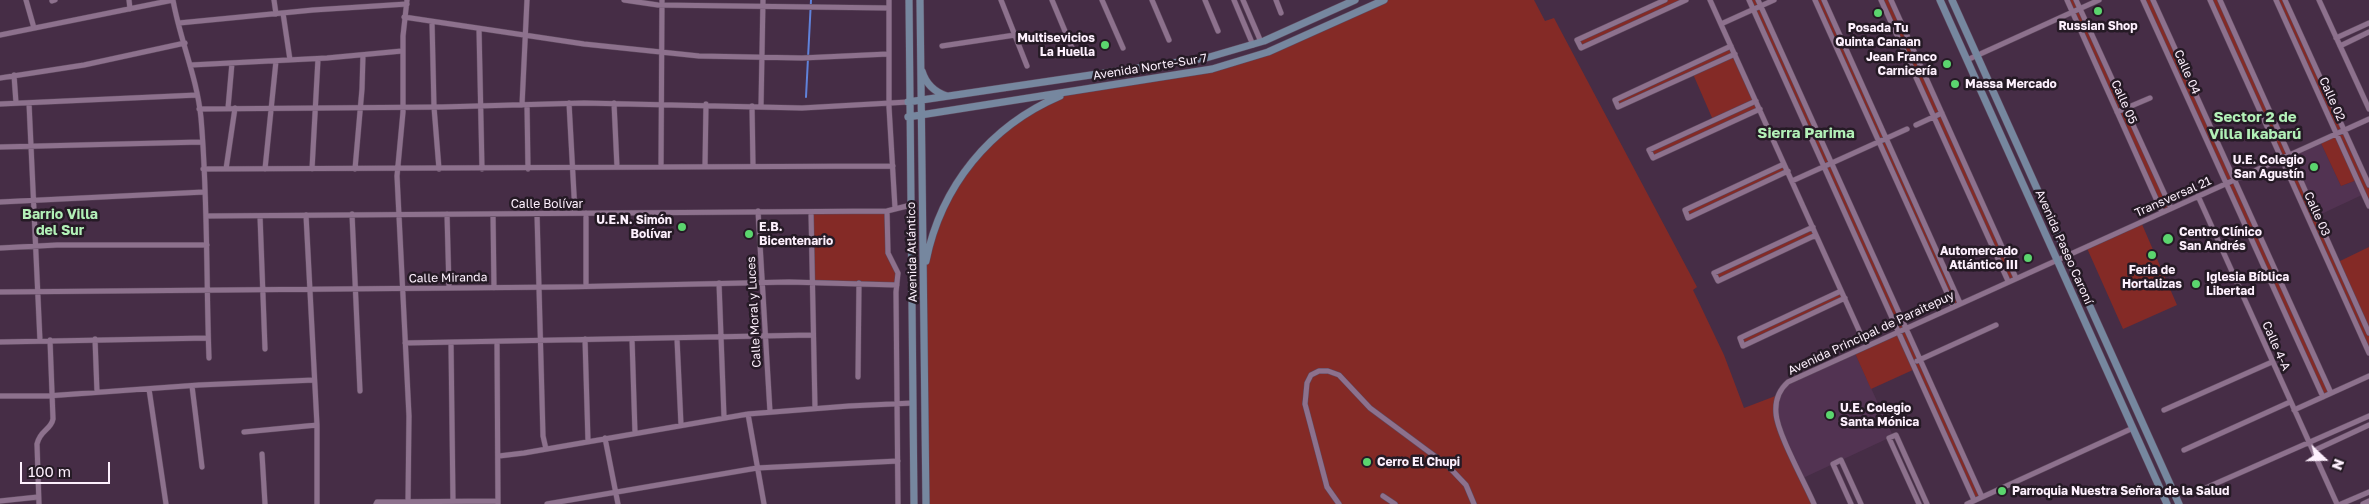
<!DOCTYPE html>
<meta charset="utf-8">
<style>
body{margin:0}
#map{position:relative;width:2369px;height:504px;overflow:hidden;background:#462d46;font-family:"Golos Text",sans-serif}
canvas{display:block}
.north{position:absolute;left:2299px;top:434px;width:50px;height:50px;-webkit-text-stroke:4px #251a25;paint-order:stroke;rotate:111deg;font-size:14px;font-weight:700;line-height:20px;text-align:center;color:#fdf0fd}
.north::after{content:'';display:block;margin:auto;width:18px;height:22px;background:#fdf0fd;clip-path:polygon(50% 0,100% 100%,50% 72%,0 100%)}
.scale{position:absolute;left:20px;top:462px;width:90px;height:22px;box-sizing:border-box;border:2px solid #fdf0fd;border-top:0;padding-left:6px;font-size:15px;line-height:18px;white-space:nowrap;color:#fdf0fd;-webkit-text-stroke:4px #251a25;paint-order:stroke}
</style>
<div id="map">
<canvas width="2369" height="504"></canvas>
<div class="north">N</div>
<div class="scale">100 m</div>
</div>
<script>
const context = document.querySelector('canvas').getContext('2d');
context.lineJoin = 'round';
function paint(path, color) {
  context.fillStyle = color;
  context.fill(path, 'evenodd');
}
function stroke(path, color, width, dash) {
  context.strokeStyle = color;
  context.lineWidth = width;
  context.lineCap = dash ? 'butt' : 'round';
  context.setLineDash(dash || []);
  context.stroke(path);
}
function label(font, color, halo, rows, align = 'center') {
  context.font = font + ' "Golos Text",sans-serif';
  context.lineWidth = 5;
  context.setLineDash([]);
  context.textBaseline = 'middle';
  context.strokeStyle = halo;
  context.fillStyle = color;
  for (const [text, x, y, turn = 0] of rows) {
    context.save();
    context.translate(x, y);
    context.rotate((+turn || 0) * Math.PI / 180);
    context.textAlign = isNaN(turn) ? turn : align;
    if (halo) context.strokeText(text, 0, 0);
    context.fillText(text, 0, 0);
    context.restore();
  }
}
const built = new Path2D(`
 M2320,141L2341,186L2357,180L2364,194L2317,216L2290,155Z
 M1854,351L1893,436L1803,478L1785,439L1776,406L1784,386Z`);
const green = new Path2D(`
 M1384,0H1534L1545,21L1554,18L1697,287L1693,290L1724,355L1744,408L1778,395L1776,418L1814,504H926V261L946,201L998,134L1070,91L1189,73L1254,57Z
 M1665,0H1686L1581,48L1577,40Z
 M1749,0H1758L1982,497L1974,500L1915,369L1871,389L1854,351L1897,331Z
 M1815,0H1824L1960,303L1953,306Z
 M1881,0H1891L2016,278L2008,281Z
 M2067,0H2076L2171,208L2162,212Z
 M2143,0H2153L2331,393L2323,397Z
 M2210,0H2220L2338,262L2369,247V354Z
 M2276,0H2285L2369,185V206L2357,180L2341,186L2320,141L2336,134Z
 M1731,46L1760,109L1653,158L1649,150L1713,120L1693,74L1618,107L1615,100Z
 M1784,164L1788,171L1688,218L1685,210Z
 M887,211L888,253L896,266L897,285L811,282V212Z
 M2141,222L2177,305L2123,329L2086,246Z
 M1813,227L1816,235L1718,281L1714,273Z
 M1841,291L1845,298L1743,346L1740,338Z`);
const stream = new Path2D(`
 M806,97L811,0`);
const street = new Path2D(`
 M26,0L34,28
 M129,0L130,9
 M173,0C180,40 197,77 201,118C208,198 206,278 209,358
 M274,0L276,14
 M407,0L403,36V112L397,176L409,416L408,503
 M624,0L658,5L889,8
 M889,0V107L895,208
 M1001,0L1027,66
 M1052,0L1075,55
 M1102,0L1123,48
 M1152,0L1169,40
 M1205,0L1218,31
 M1234,0L1253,45
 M1243,0L1261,42
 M1276,0L1281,13
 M1665,0L1577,40L1581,48L1686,0
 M1710,0L1862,337
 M1749,0L1974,500
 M1758,0L1982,497
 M1815,0L1953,306
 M1824,0L1960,303
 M1881,0L2008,281
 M1891,0L2016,278
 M2067,0L2162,212
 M2076,0L2171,208
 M2143,0L2323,397
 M2153,0L2331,393
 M2210,0L2369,353
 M2220,0L2369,333
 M2276,0L2369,206
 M2285,0L2369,185
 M2319,0L2369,109
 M52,1L55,0
 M283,13L290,60
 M404,17L584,44L699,56L802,58L888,54
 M432,22L434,107L439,169
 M179,23L313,10L407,4
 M1721,24L1774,0
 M479,29L482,169
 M0,35L173,0
 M2336,38L2369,23
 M942,46L1015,35
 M1731,46L1615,100L1618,107L1735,54
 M2340,46L2369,32
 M1967,60L2099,0
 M191,65L327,58L402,51
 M14,75L16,103
 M0,78L84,65L185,43
 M1756,101L1649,150L1653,158L1760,109
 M29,103L40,341
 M569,103L575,213
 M614,103L617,167
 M0,104L197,95
 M522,105L527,0
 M527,105L528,169
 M752,106L753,166
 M761,106L763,0
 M228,108L232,63
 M199,109L442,107L584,103L802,108L908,102
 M2117,112L2150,98
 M1916,125L1942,113
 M0,147L201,142
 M1784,164L1685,210L1688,218L1788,171
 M705,166L706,104
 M661,167L662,0
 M203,169L893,166
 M226,169L235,108
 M265,169L276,61
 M312,169L318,59
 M355,169L362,89L363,55
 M1792,181L1907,129
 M2198,196L2337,504
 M0,202L204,192
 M758,211L770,412
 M887,211L888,253L898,273L896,292L898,504
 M811,212L815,408
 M586,213V286
 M352,214L360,391
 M447,214L449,288
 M493,214L494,288
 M537,214L543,436L546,449
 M306,215L317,425V504
 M206,216L887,211L911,205
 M260,216L265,349
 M1813,227L1714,273L1718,281L1816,235
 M0,248L57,245H207
 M719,283L724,417
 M1841,291L1740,338L1743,346L1845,298
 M0,292L563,287L789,282L897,285
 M95,339L97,392
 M585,339L588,441
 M632,339L635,433
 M677,339L681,425
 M0,342L208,338
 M497,342L498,504
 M405,343L812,335
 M451,343L453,502
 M1917,361L1996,325
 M858,377L859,283
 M192,386L202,467
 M149,389L166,504
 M0,396H47L199,385L314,380
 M2164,410L2272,362
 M2294,410L2369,376
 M748,414L764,504
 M244,432L317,425
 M605,438L618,504
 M2184,450L2290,402
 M2313,451L2369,425
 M262,454L265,504
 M499,456L524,453L748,414L849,406L913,403
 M2201,490L2369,416
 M1383,496L1395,504
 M0,501L38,497
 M39,504L37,444C40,430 51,430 53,419L50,340
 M376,504L377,502L498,501
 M547,504L757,468L898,461
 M1339,504L1327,487L1305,404L1307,383L1311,375L1319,371H1328L1339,375L1370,408L1448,466L1466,485L1474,504
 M1814,504C1805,483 1777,433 1776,413C1775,401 1779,390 1788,382L2369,119
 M1851,504L1833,464L1841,460L1861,504
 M1919,504L1889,438L1896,435L1927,504
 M1967,504L2133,428
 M2341,504L2369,492
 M2363,504L2369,501`);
const secondary = new Path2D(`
 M909,0L914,504
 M920,0L926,504
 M1940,0L2167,504
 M1952,0L2179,504
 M922,71C926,84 934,92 947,96
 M908,102L1206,58L1264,41L1355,0
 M908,117L1212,69L1268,52L1384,0
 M926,261C941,186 990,126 1060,96`);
const markers = [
 [2098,11,5,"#5bd56e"],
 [1878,13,5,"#5bd56e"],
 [1105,45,5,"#5bd56e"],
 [1947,64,5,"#5bd56e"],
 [1955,84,5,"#5bd56e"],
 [2314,167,5,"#5bd56e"],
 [682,227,5,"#5bd56e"],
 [749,234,5,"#5bd56e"],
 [2168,239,6,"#5bd56e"],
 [2152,255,5,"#5bd56e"],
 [2028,258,5,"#5bd56e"],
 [2196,284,5,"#5bd56e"],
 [1830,415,5,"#5bd56e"],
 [1367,462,5,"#5bd56e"],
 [2002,491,5,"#5bd56e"]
];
const poiNames = [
 ["Russian Shop",2098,26,"center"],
 ["Posada Tu",1878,28,"center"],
 ["Quinta Canaan",1878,42,"center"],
 ["Multisevicios",1095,38,"right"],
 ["La Huella",1095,52,"right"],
 ["Jean Franco",1937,57,"right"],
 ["Carnicería",1937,71,"right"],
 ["Massa Mercado",1965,84],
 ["U.E. Colegio",2304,160,"right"],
 ["San Agustín",2304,174,"right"],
 ["U.E.N. Simón",672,220,"right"],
 ["Bolívar",672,234,"right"],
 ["E.B.",759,227],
 ["Bicentenario",759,241],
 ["Centro Clínico",2179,232],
 ["San Andrés",2179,246],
 ["Automercado",2018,251,"right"],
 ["Atlántico III",2018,265,"right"],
 ["Feria de",2152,270,"center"],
 ["Hortalizas",2152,284,"center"],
 ["Iglesia Bíblica",2206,277],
 ["Libertad",2206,291],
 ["U.E. Colegio",1840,408],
 ["Santa Mónica",1840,422],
 ["Cerro El Chupi",1377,462],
 ["Parroquia Nuestra Señora de la Salud",2012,491]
];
const streetNames = [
 ["Avenida Norte-Sur 7",1150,67,-9],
 ["Calle 04",2187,72,66],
 ["Calle 02",2332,99,66],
 ["Calle 05",2124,102,66],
 ["Transversal 21",2173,197,-24],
 ["Calle Bolívar",547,204],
 ["Calle 03",2317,214,66],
 ["Avenida Paseo Caroní",2064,247,66],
 ["Avenida Atlántico",912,252,-91],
 ["Calle Miranda",448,278,-1],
 ["Calle Moral y Luces",754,312,-93],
 ["Avenida Principal de Paraitepuy",1871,333,-25],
 ["Calle 4-A",2276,346,66]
];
const neighbourhoodNames = [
 ["Barrio Villa",60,215],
 ["del Sur",60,231]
];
const quarterNames = [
 ["Sector 2 de",2255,117],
 ["Villa Ikabarú",2255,134],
 ["Sierra Parima",1806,133]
];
paint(built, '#523352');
paint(green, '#842a26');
stroke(stream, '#6082da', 2);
stroke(street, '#5e495e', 6);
stroke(secondary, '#5e495e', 8);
stroke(street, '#8d718d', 5);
stroke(secondary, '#76879f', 7);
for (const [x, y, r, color] of markers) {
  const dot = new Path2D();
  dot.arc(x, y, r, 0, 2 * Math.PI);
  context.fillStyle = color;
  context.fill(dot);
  stroke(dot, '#251a25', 2);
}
label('bold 12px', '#fdf0fd', '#251a25', poiNames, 'left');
label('12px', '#fdf0fd', '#251a25', streetNames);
label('bold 14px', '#b2f0b7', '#251a25', neighbourhoodNames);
label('bold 15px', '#b2f0b7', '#251a25', quarterNames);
</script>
